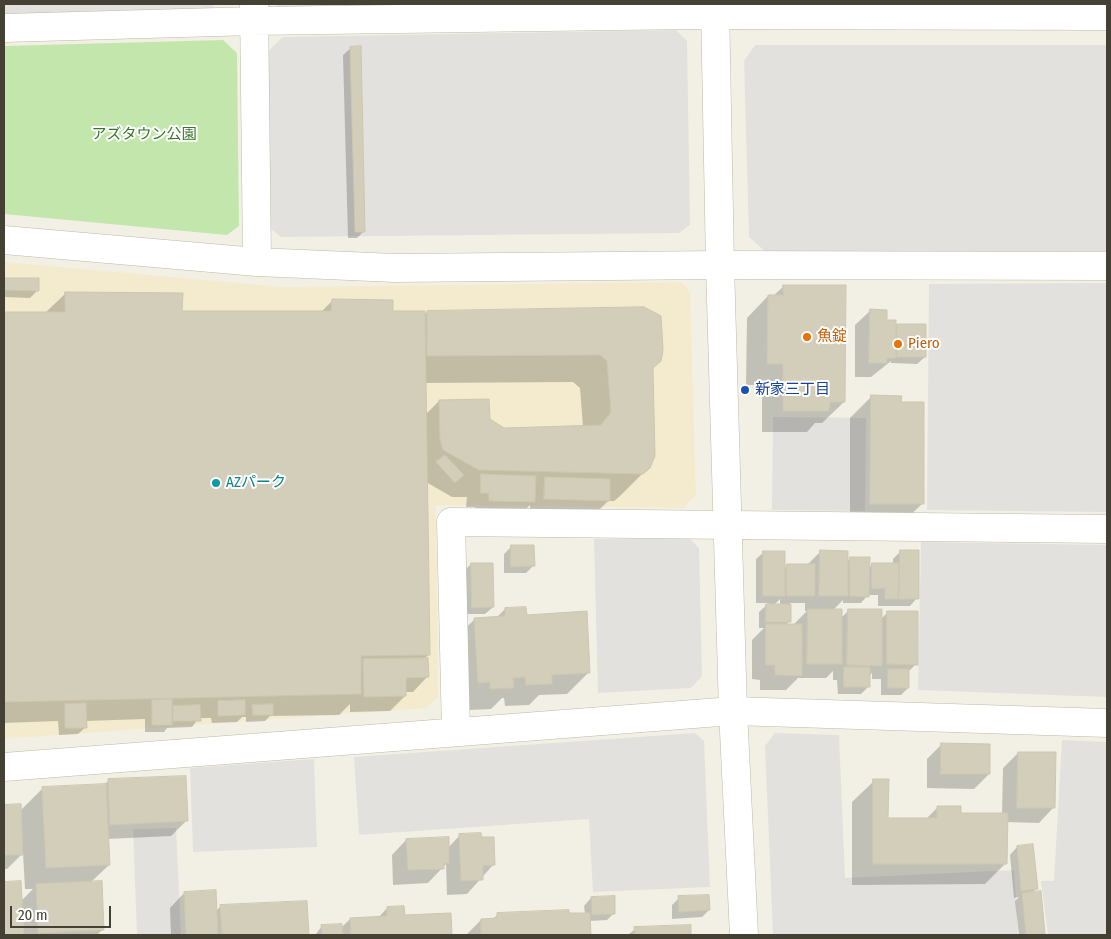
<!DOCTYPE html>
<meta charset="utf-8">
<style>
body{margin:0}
#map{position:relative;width:1111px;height:939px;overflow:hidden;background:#f2f0e5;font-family:"Fira Sans Condensed",sans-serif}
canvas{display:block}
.frame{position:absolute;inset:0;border:5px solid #444134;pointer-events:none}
.scale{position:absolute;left:10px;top:906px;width:101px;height:22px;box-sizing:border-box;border:2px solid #444134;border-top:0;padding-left:6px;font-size:15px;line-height:18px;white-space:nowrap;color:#444134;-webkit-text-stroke:4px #fff;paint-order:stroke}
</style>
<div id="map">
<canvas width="1111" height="939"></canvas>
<div class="frame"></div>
<div class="scale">20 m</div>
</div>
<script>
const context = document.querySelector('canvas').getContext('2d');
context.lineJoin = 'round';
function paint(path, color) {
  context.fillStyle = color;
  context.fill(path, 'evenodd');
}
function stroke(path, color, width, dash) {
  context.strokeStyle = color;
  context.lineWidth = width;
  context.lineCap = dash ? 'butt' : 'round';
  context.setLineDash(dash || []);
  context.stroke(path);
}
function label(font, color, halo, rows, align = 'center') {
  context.font = font + ' "Fira Sans Condensed","Noto Sans JP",sans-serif';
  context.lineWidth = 4;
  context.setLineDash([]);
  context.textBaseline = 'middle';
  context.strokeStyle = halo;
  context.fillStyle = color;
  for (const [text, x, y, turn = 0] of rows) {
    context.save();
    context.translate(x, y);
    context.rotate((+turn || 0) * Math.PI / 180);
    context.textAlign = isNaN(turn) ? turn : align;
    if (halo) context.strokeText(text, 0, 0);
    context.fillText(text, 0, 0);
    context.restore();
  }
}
const commercial = new Path2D(`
 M4,262L284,287L681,282L690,292L696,494L684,508L436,505L438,697L427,708L4,739Z`);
const green = new Path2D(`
 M223,40L237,53L239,226L227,235L4,214V46Z`);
const parking = new Path2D(`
 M4,4H213V10L4,15Z
 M276,4H483L280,9Z
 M676,30L687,41L690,225L679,233L281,237L269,227L268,51L283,37Z
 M755,45H1107V251L766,252L749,237L744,61Z
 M1107,283V512L927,510L929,284Z
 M773,417L866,418L865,511L772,510Z
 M689,538L699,548L702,676L691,688L598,693L594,539Z
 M921,542L1107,545V697L918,690Z
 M695,733L704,741L710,887L593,892L589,819L359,835L354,757Z
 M775,733L839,735L845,878L1014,870L1018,935H773L765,746Z
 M1062,740L1107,742V935H1048L1041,881H1054Z
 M314,759L317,847L193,852L190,768Z
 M176,828L181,935H137L133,829Z`);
const shadow = new Path2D(`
 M344,4H357L350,10H344Z
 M351,48L364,231L357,238H348L343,55Z
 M4,279L37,280L38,290L30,298L4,297Z
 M784,286L844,402L822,423H815L807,432H762V385H746L747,318L768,296H773Z
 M66,293L181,312L320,313L332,301L424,316L427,312L644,308L652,368L649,467L621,495L614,501H608L594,515L530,514V505L519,516L475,515V507H466L467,497H452L426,482L429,654L424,659L427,677L413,692H405V696L390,711L350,712V704L339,715L270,716L265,721L246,722V717H242L237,722L212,723L211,718H199L192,727L167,728L164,732H145V719L86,721V727L78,734L59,735L58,721L4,723V313H45ZM573,382L580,388L583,427L503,429L489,420L439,401L425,415V383Z
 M870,311L895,328L898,325L925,357L917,364L891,363V361L871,377H855V325Z
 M871,397L900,404L923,503L901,524H850V418Z
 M511,547L534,565L526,573H504V554Z
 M901,551L917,598L910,606H878V595H868L861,603H843V600L833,610L841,618L848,611L881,619L887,613L916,664L908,672V688L901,695H881V679H872V673L868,677V687L861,694H838L837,680H833V671L826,678H798L786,690H760V680L752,679V640L764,628H759V612L769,603H756V559L764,552L784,569L787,565H807L820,552L847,562L850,558L868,568L873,564H893V559ZM780,599V605H774ZM790,603H805V611H807L793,625H786L790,621Z
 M471,564L493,607L485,614H465L464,571Z
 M505,609L525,616L589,672L567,694L539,695L529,705L505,706L504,698H502L491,709L469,710L453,640L475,619L496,618Z
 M941,745L989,774L974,789L927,788V759Z
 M1018,753L1053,808L1039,823L1006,822V863L985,884L852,885V802L874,781L887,819H926L938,807L959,815L1002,814L1003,768Z
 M109,780L186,821L171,836L107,839L109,865L91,882L103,929L97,935H4V883L20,882L21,901L33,889H25L23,853L7,869H4V806H20V811L43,788L103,786Z
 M460,835L493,865L467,894L447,895L446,864L428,883L393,885L392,855L406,840L448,848Z
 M1017,847L1036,889L1032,893L1043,935H1019L1015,901L1019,897L1014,898L1010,855Z
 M184,893L216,911L221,906L306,903L307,935H171L170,908Z
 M591,898L614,913L607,920L589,921L590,935H466L481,920H492L498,914H585L584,906Z
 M679,898L709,910L702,917L672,919V905Z
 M387,908L404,917L450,915V935H315L322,926L341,928L350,919L378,918Z
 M690,926V935H628L635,929Z`);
const building = new Path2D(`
 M361,46L365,232H355L350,47Z
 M4,278H39V291L4,290Z
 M783,285H846L845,402H830L829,411H783V364H767L768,295H783Z
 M65,292L183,293L182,311H331L332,299L393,300V311H425L430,655L361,656V694L4,702V312H65Z
 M644,307L661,316L663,350L661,361L653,368L655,456L650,468L643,474L479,470L443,450L440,439L439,400L489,399L490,419L504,428L601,425L611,412L607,361L600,355L427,356V311Z
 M870,309L887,310V320H896V358H887V363H869Z
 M897,324H926V357H897Z
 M871,395L902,396L901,402H924V504H870Z
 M445,455L464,475L455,483L436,462Z
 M481,474L536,476L535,502L489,501V493H481Z
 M545,477L610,479V501L544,499Z
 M511,545H534L535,566L511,567Z
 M820,550L848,551V596H819Z
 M900,550H919V599H899Z
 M763,551H785V596H763Z
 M850,557H870L869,597L850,596Z
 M471,563H493L494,607L472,608Z
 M872,563H899L898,599H885V588L872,589Z
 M787,564H815V596H787Z
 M766,604H791V622H766Z
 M526,607L527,615L587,611L590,673L552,675V684L526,685L525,677L513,678L514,688L490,689V682L478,683L474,618L505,616V608Z
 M808,609H842V664H807Z
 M848,609H882V666L847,665Z
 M887,611H918V665L887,664Z
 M766,624H802V676L775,675V665H766Z
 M428,658L429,677L406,678V696L364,697L363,659Z
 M844,667H870V687H844Z
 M888,669H909V688H888Z
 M172,699V725H152V700Z
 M245,700V715L218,716V701Z
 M86,703L87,728H65V704Z
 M273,704V715H253L252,705Z
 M200,705L201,721H173V706Z
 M941,743L990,744V774H941Z
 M1018,752H1056L1055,808H1017Z
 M186,776L188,821L110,825L108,779Z
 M873,779H889L888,818H937V806H961V813H1008L1007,864H873Z
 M106,784L110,865L46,868L42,787Z
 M21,804L23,855H4V805Z
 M481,833L482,837H494L495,865L483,866V880L461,881L459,834Z
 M449,837V863H444V869L408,870L406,839Z
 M1033,844L1038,889L1021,891L1017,846Z
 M21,881L24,935H4V882Z
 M102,881L104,930L38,933L36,884Z
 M216,890L218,935H186L184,892Z
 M1041,891L1045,934L1026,935L1022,893Z
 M709,895L710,910L679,912L678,896Z
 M615,896V914L592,915L591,897Z
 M307,901L309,935H222L220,905Z
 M404,906L405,915L451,913L452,935H351L350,918L387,916V907Z
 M569,910V913H590L591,935H481V919L497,918V913Z
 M342,924L343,935H322L321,925Z
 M691,925V935H635L634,927Z`);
const minor = new Path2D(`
 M254,4L257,262
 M4,28L254,21L691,15L1107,16
 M4,240L257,262L395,268L720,265L1107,266
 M456,732L451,522L1107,529
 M4,767L733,711L1107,723`);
const tertiary = new Path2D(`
 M715,4L720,265L733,711L744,935`);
const markers = [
 [807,337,5,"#e8710a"],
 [898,344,5,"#e8710a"],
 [745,390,5,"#1a4fb4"],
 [216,483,5,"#0f9aa8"]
];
const parkNames = [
 ["アズタウン公園",144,135]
];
const foodNames = [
 ["魚錠",817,337],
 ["Piero",908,344]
];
const transitNames = [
 ["新家三丁目",755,390]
];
const cultureNames = [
 ["AZパーク",226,483]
];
paint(commercial, '#f4ebcf');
paint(green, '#c3e6ad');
paint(parking, '#e3e1dd');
paint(shadow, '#0003');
paint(building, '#d3ceba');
stroke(building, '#cec7ae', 1);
stroke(minor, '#bdbaa7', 29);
stroke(tertiary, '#bdbaa7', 29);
stroke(minor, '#fff', 28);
stroke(tertiary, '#fff', 28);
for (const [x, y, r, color] of markers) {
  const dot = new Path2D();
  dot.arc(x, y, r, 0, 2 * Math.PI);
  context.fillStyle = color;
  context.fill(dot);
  stroke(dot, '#fff', 2);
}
label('15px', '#387529', '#fff', parkNames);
label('15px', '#c56008', '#fff', foodNames, 'left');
label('15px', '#164399', '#fff', transitNames, 'left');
label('15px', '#0d838f', '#fff', cultureNames, 'left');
</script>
